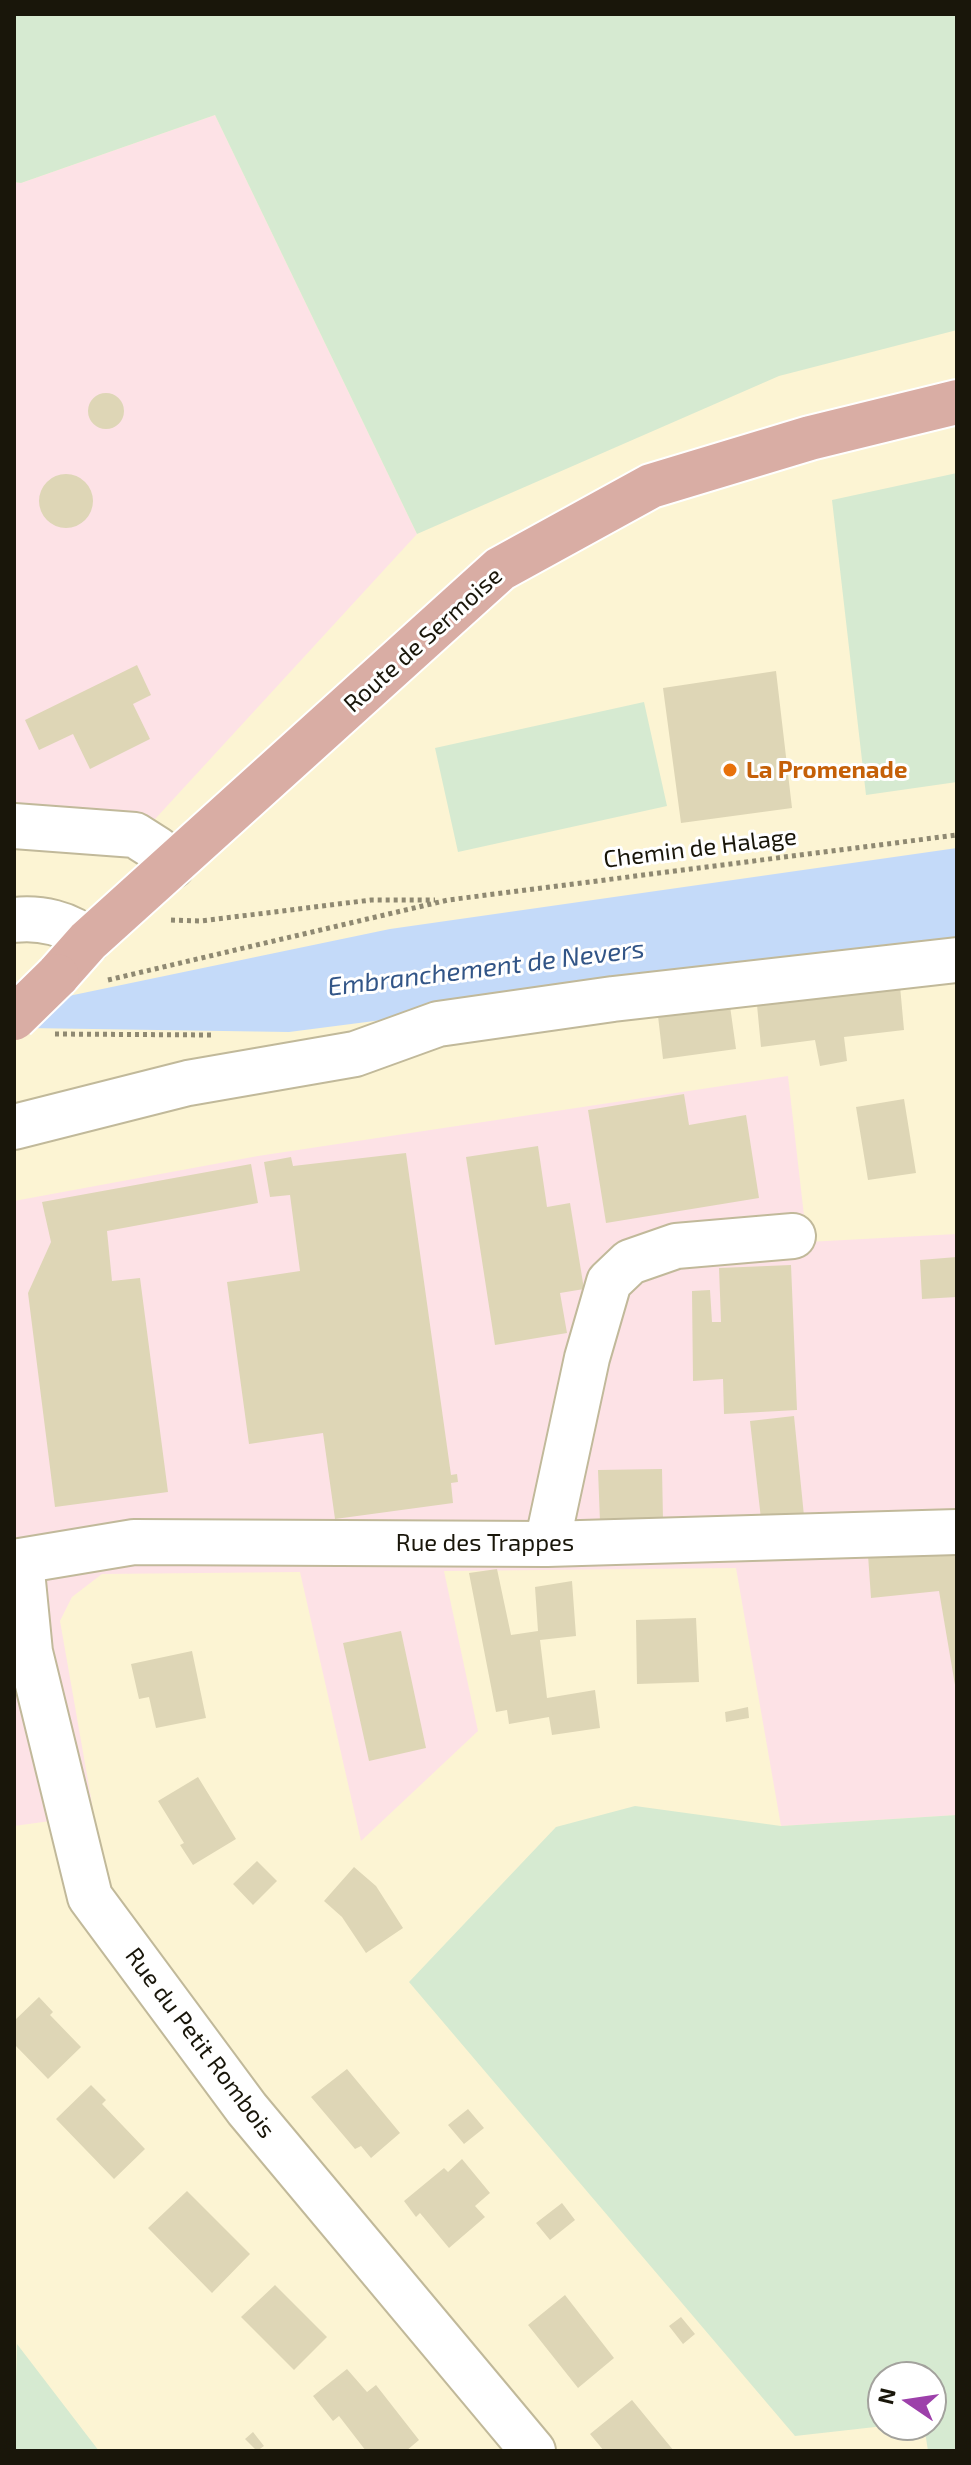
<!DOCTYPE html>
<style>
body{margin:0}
#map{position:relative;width:971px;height:2465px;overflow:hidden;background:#fcf4d3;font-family:"Exo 2",sans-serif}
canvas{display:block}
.frame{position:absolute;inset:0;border:16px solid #19160a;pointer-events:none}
.north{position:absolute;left:867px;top:2361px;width:80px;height:80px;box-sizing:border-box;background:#fff;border:2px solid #a3a29d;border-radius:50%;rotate:283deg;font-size:22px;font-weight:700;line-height:32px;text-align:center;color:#19160a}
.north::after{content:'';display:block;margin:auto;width:28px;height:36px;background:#9d40aa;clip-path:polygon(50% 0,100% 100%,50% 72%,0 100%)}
</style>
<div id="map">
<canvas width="971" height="2465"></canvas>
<div class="frame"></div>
<div class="north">N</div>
</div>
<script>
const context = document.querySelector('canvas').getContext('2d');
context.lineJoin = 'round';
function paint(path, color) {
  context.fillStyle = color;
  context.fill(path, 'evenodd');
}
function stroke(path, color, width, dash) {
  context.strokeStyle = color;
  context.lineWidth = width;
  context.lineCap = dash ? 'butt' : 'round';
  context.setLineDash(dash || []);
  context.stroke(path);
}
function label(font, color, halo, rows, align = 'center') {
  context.font = font + ' "Exo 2",sans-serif';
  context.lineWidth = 6;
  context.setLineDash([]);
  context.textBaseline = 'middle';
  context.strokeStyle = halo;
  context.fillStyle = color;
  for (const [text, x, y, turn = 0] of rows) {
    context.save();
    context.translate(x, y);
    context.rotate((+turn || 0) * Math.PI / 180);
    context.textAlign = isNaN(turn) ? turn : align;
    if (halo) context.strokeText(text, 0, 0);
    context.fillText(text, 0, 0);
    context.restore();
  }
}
const industrial = new Path2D(`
 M215,115L417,534L145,830L14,839V182L21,183Z
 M788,1076L807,1242L957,1234V1815L781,1826L736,1568L444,1571L478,1731L361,1841L300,1572L102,1574L72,1597L60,1621L94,1815L14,1826V1201L258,1156Z`);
const green = new Path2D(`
 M14,14H957V330L779,376L417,534L215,115L21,183L14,182Z
 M957,473V782L866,795L832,500Z
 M644,702L667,806L458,852L435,748Z
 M635,1806L781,1826L957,1815V2451H928L924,2425H931V2377H883V2425H893L795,2436L409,1982L556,1827Z
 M17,2344L99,2451H14Z`);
const water = new Path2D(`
 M957,848V946L289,1032L27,1028L59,998L390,929Z`);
const building = new Path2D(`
 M88 411a18 18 0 1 1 36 0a18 18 0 1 1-36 0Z
 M39 501a27 27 0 1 1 54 0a27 27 0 1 1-54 0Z
 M137,665L151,695L133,704L150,739L90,769L73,734L39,750L25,720Z
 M776,671L792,808L681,823L663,688Z
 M900,986L904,1030L844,1037L847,1061L820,1066L815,1040L761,1047L757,1005Z
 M730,1006L736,1049L663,1059L658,1016Z
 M684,1094L689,1125L746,1115L759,1198L606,1223L588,1110Z
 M904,1099L916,1173L868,1180L856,1107Z
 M538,1146L547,1207L570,1203L584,1289L560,1293L567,1333L495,1345L466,1157Z
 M406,1153L451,1475L457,1474L458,1482L451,1483L453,1503L335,1519L323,1433L249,1444L227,1282L300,1271L290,1195L270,1197L264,1162L291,1157L293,1166Z
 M251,1164L258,1203L107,1231L112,1281L140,1278L168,1492L55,1507L28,1293L51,1242L42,1202Z
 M957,1257V1297L922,1299L920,1260Z
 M791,1265L797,1410L724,1414L723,1379L693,1381L692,1291L710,1290L712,1322H721L719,1268Z
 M794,1416L804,1516L761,1519L750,1421Z
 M662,1469L663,1520L600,1522L598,1470Z
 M957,1551V1685H955L939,1591L871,1598L868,1555Z
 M497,1569L511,1635L538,1631L535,1587L572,1581L576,1636L540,1640L547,1698L595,1690L600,1728L552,1735L549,1717L509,1724L507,1710L496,1712L469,1573Z
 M696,1618L699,1682L637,1684L636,1620Z
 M401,1631L426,1748L369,1761L343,1643Z
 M192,1651L206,1718L156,1728L149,1697L139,1699L131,1664Z
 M748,1707L749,1718L726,1722L725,1712Z
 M198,1777L236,1839L193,1865L180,1845L184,1843L158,1801Z
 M257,1861L277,1881L253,1905L233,1884Z
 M354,1867L376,1886L403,1928L366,1953L342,1917L324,1901Z
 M39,1997L53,2012L50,2015L81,2047L48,2079L14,2044V2021Z
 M347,2069L400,2133L371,2158L361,2146L355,2149L311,2097Z
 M91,2085L106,2100L102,2104L145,2149L114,2179L56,2119Z
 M468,2109L484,2128L464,2144L448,2125Z
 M462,2159L490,2193L475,2206L485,2217L449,2248L420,2213L416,2217L404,2201L444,2168L448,2172Z
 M187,2191L250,2254L212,2293L148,2228Z
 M562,2203L575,2220L550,2240L536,2223Z
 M275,2285L327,2337L294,2370L241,2317Z
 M565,2295L614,2358L578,2388L528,2325Z
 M681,2317L695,2334L683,2344L669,2326Z
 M347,2369L367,2392L376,2385L419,2440L406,2451H366L339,2416L333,2421L313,2396Z
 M632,2400L674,2451H604L590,2434Z
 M253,2432L264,2446L257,2451L245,2439Z`);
const path = new Path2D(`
 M171,920L201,921L371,900H435
 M108,980L448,900L957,835
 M55,1034L213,1035`);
const minor = new Path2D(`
 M14,826L135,835L157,849L172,866
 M14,920C39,917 70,923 88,941
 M14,1127L188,1083L355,1054L438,1024L613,999L957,960
 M547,1544L587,1358L609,1282L630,1262L676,1246L793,1236
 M21,1561L30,1652L90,1897L247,2109L533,2451
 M14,1562L134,1542L547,1544L957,1532`);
const major = new Path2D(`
 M57,976L88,941L500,569L651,486L810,438L957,402`);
const majorBridge = new Path2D(`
 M14,1018L57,976`);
const markers = [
 [730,770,8,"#e8710a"]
];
const streetNames = [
 ["Route de Sermoise",423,640,-42],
 ["Chemin de Halage",700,848,-7],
 ["Rue des Trappes",485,1543],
 ["Rue du Petit Rombois",200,2043,53]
];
const foodNames = [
 ["La Promenade",746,770]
];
const waterNames = [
 ["Embranchement de Nevers",486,968,-7]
];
paint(industrial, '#fde2e6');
paint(green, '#d6ead1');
paint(water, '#c4daf9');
paint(building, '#ded6b6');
stroke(minor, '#c1b99a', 48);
stroke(major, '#fff', 48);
stroke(path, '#8f8972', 5, [4, 4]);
stroke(minor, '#fff', 44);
stroke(major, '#d9ada4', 44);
stroke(majorBridge, '#fff', 48, []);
stroke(majorBridge, '#d9ada4', 44);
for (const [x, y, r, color] of markers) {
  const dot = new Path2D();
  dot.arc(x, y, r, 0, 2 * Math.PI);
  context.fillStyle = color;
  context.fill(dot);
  stroke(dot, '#fff', 3);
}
label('24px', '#19160a', '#fff', streetNames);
label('bold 24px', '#c56008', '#fff', foodNames, 'left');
label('italic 26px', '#325587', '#fff', waterNames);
</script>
